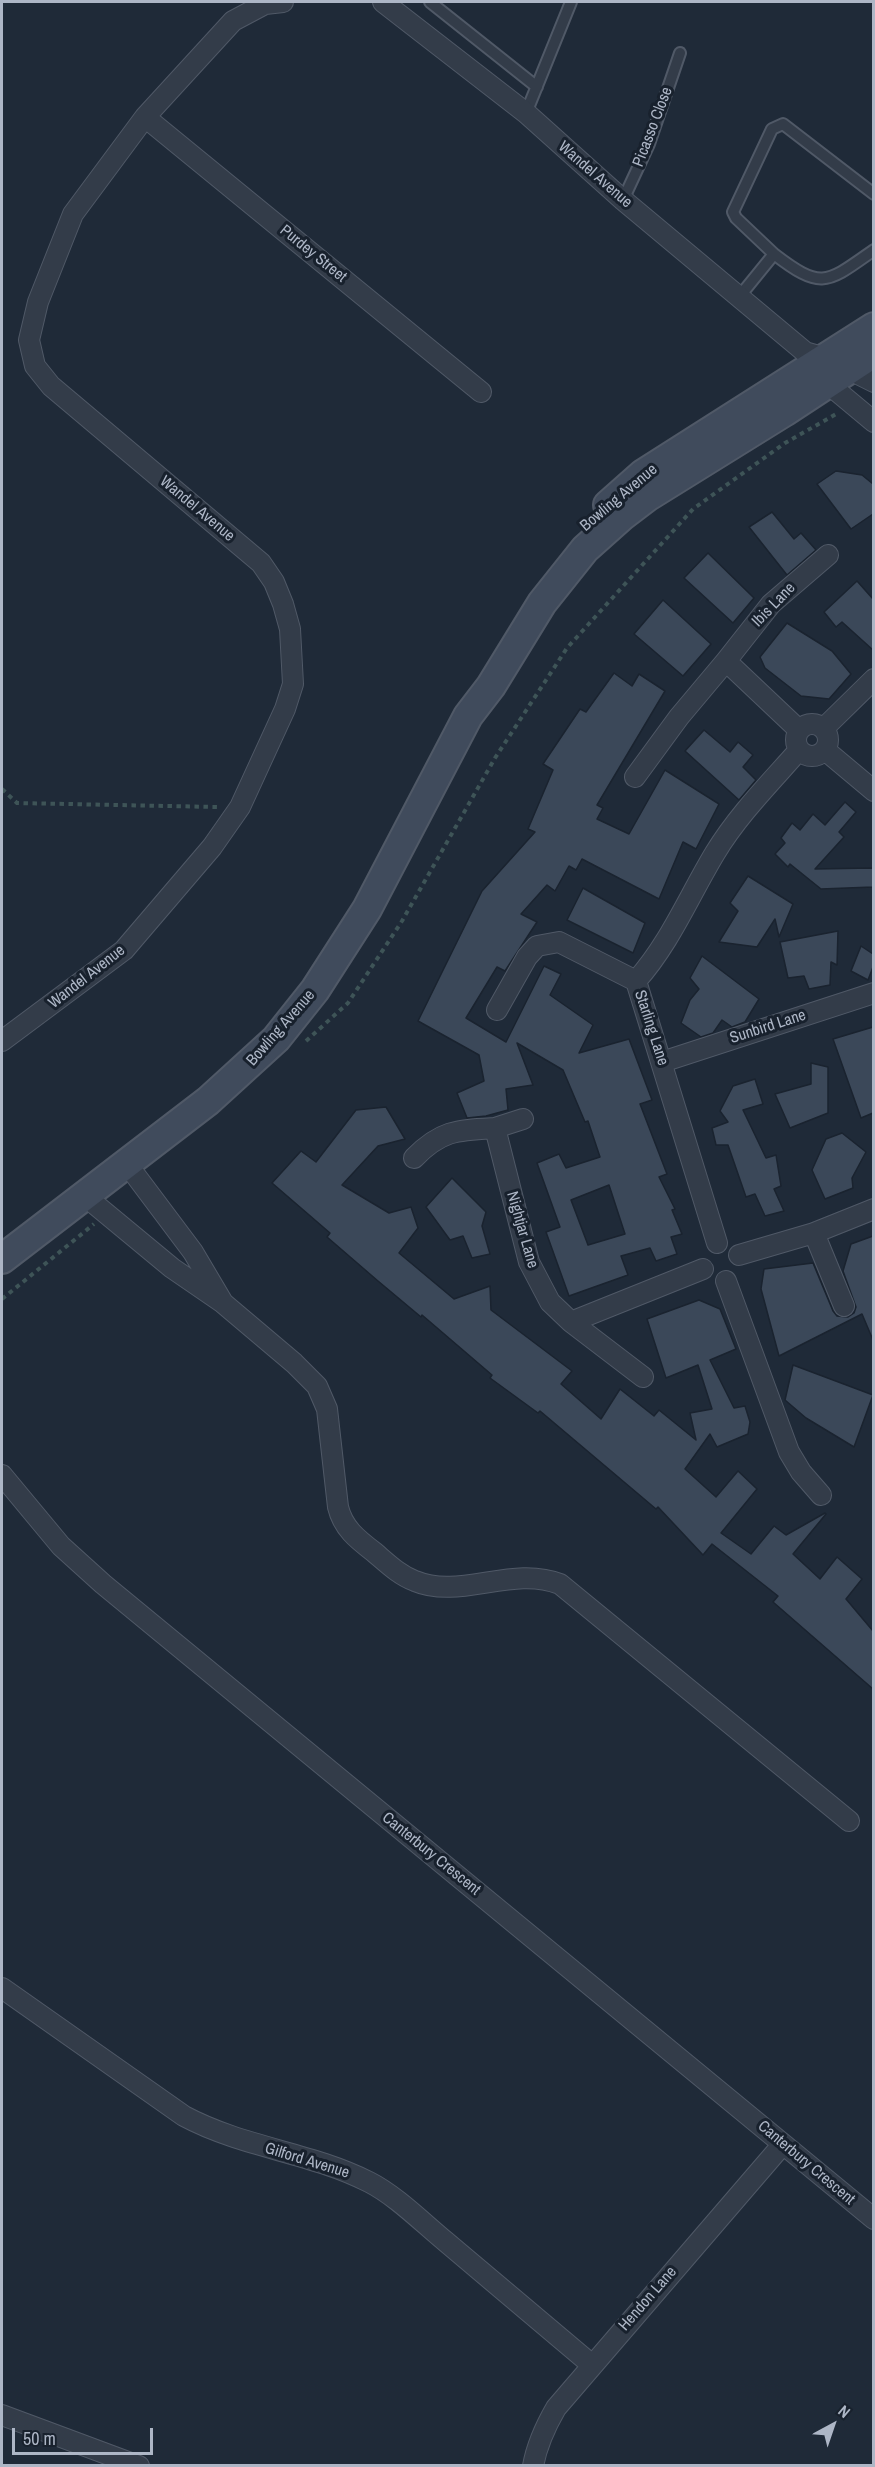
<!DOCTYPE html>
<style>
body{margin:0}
#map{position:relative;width:875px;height:2467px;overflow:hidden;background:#1f2a38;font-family:"Archivo Narrow",sans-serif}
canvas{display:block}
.frame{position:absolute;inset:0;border:3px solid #adb6c6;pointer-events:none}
.north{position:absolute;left:803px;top:2395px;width:60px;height:60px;-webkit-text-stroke:4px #18212d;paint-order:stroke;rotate:40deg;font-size:16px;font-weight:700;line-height:24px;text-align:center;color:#adb6c6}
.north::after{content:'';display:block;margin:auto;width:21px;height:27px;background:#adb6c6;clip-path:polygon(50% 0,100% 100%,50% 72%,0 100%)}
.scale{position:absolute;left:12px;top:2428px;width:141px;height:27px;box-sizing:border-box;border:3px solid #adb6c6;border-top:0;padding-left:8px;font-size:18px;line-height:21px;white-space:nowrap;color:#adb6c6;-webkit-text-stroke:4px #18212d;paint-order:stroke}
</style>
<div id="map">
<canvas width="875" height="2467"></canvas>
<div class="frame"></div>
<div class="north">N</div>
<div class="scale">50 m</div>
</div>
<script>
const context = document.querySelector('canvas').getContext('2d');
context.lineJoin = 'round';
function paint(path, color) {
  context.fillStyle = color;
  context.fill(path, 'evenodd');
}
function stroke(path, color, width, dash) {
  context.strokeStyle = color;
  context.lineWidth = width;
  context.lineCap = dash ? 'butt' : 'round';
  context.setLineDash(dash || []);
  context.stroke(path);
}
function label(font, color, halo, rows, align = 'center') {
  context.font = font + ' "Archivo Narrow",sans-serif';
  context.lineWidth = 6;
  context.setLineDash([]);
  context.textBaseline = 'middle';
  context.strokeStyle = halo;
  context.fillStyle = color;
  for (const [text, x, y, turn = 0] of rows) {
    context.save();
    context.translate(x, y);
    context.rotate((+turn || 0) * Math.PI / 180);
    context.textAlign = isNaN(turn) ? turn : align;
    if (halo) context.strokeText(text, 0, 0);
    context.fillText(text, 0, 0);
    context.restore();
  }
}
const building = new Path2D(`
 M836,471L862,475L873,484V514L851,529L817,484Z
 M772,512L794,539L801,533L816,550L787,575L749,527Z
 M708,553L754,598L733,623L684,578Z
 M857,581L873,599V650L842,622L836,627L824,612Z
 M663,600L711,644L683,676L634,634Z
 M787,623L832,651L851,674L829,699L801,696L765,668L760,657Z
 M614,673L632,686L639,674L665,691L597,805L603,808L597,819L629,834L665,770L719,804L696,849L683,842L659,899L582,859L576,870L569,866L555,891L547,885L521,914L537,922L505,971L497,967L466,1018L506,1042L544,966L561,974L550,995L593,1025L579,1053L629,1039L652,1100L640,1104L667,1174L659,1177L675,1209L672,1210L682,1234L671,1237L677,1254L656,1261L650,1248L621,1256L628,1275L569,1296L546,1232L560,1227L537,1163L559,1154L566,1168L600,1157L588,1121L585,1122L563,1070L517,1043L533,1085L506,1089L508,1110L486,1116L467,1118L457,1093L484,1081L479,1055L418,1021L482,891L535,832L528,829L553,770L543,764L580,709L586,712ZM609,1185L625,1234L588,1245L571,1200Z
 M704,730L730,752L738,742L753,755L743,767L756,780L739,800L685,751Z
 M845,802L856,812L839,832L844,837L815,869L873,868V887L821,889L790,864L788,867L775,854L785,843L781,838L792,823L800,830L813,814L825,825Z
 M748,876L793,904L779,937L775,919L757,947L719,942L738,911L730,903Z
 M583,888L645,923L633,953L567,920Z
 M838,931L837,965L831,962L830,985L809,989L804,976L788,978L780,942Z
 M861,946L873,954V967L868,980L851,971Z
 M702,956L759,999L745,1022L732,1027L722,1020L713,1033L701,1037L681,1023L690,1000L699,989L690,978Z
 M873,1027V1113L861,1118L833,1039Z
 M811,1063L828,1067V1113L790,1128L775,1094L811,1084Z
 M755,1079L763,1104L743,1110L766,1158L776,1155L781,1186L774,1189L784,1211L765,1216L755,1194L746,1197L728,1145H716L712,1128L728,1122L720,1111L733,1086Z
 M386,1107L405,1139L378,1146L342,1185L389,1213L411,1207L418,1228L399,1253L454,1299L490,1286L491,1310L572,1371L561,1384L601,1419L620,1389L654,1416L659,1410L696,1440L690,1413L712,1409L698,1365L666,1378L647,1319L699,1300L720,1309L736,1349L710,1360L734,1408L745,1406L750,1422L748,1434L717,1447L710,1434L685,1469L716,1497L738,1471L757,1489L721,1533L751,1554L774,1526L786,1535L825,1513L826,1514L793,1554L820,1579L837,1557L862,1579L846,1599L873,1631V1689L773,1602L778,1596L712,1544L703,1555L658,1507L656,1509L540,1411L538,1413L490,1378L492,1375L422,1315L421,1317L378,1281L327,1237L330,1233L272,1183L301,1151L316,1162L356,1110Z
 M842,1133L866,1152L852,1178L853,1188L825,1199L812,1170L826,1139Z
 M452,1178L486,1212L482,1226L490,1254L472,1258L463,1236L450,1240L426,1207Z
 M873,1236V1340L862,1314L779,1356L761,1289L764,1269L813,1263L833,1311L837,1316L848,1317L854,1313L856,1307L843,1271L851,1244Z
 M793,1365L873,1395L854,1447L806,1418L785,1400Z`);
const path = new Path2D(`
 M2,789L17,803L217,807
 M306,1041L348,1003L402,921L495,758L567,648L693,509L785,443L838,413
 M2,1299L94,1224`);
const service = new Path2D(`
 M430,2L537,87
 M526,113L571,2
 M623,200L649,144L680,53
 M774,254L736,218L733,212L772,129L783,124L874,194
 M739,297L774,254C822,291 827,283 874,250`);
const minor = new Path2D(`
 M383,2L526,113L623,200L805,352L826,358L874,382
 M145,117L481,392
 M820,377L874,422
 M796 740a16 16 0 1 1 32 0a16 16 0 1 1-32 0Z
 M824,728L874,679
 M799,730L726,661L771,604L828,555
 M825,750L874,791
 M635,777L679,717L726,661
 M497,1010L527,957L537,946L559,942L636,981
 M2,1041L124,950L212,847L240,807L285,709L293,684L290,629L283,604L274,582L261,563L51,386L35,366L29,340L38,302L73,214L145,117L233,21L265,4L283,2
 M662,1062L874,993
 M495,1128L523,1119
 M414,1158C441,1130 458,1130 495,1128L529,1262L550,1302L571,1322L703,1269
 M127,1164L193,1252L222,1301
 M85,1196L172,1268L223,1303L294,1363L317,1386L327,1409L338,1507C343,1528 357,1539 374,1552C387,1563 399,1575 415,1581C460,1600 512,1565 560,1584L849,1821
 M814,1233L844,1306
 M717,1243L636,981C670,943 689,896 715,853C738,815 770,783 799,750
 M739,1255L814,1233L874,1209
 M726,1281L789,1452L801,1472L821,1495
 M571,1322L643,1377
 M2,1475L61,1546L103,1584L874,2219
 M2,1988L184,2116C244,2148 310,2152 369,2182C395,2195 422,2222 445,2241C494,2282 543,2324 592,2365
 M2,2415L139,2466
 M533,2466C537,2444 545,2427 556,2408L783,2144`);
const secondary = new Path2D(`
 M608,505L643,474L874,327
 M2,1259L208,1101L276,1039L315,990L367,909L468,716L491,686L542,603L585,549L622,516L647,497L784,412L874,353`);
const streetNames = [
 ["Picasso Close",653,127,-69],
 ["Wandel Avenue",595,175,41],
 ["Purdey Street",313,254,39],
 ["Bowling Avenue",619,498,-40],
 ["Wandel Avenue",197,509,40],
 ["Ibis Lane",774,605,-46],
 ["Wandel Avenue",87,977,-38],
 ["Sunbird Lane",768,1027,-18],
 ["Bowling Avenue",281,1028,-49],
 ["Starling Lane",651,1028,72],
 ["Nightjar Lane",522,1230,74],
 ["Canterbury Crescent",431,1854,39],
 ["Gilford Avenue",307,2161,17],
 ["Canterbury Crescent",806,2163,40],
 ["Hendon Lane",648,2299,-49]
];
paint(building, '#3b4859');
stroke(building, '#1a232f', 1.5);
stroke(service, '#505967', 14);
stroke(minor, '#505967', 22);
stroke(secondary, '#505967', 32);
stroke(path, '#3e5457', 4, [4.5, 4.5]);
stroke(service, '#333c49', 10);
stroke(minor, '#333c49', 20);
stroke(secondary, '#404b5c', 28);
label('16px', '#adb6c6', '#18212d', streetNames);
</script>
